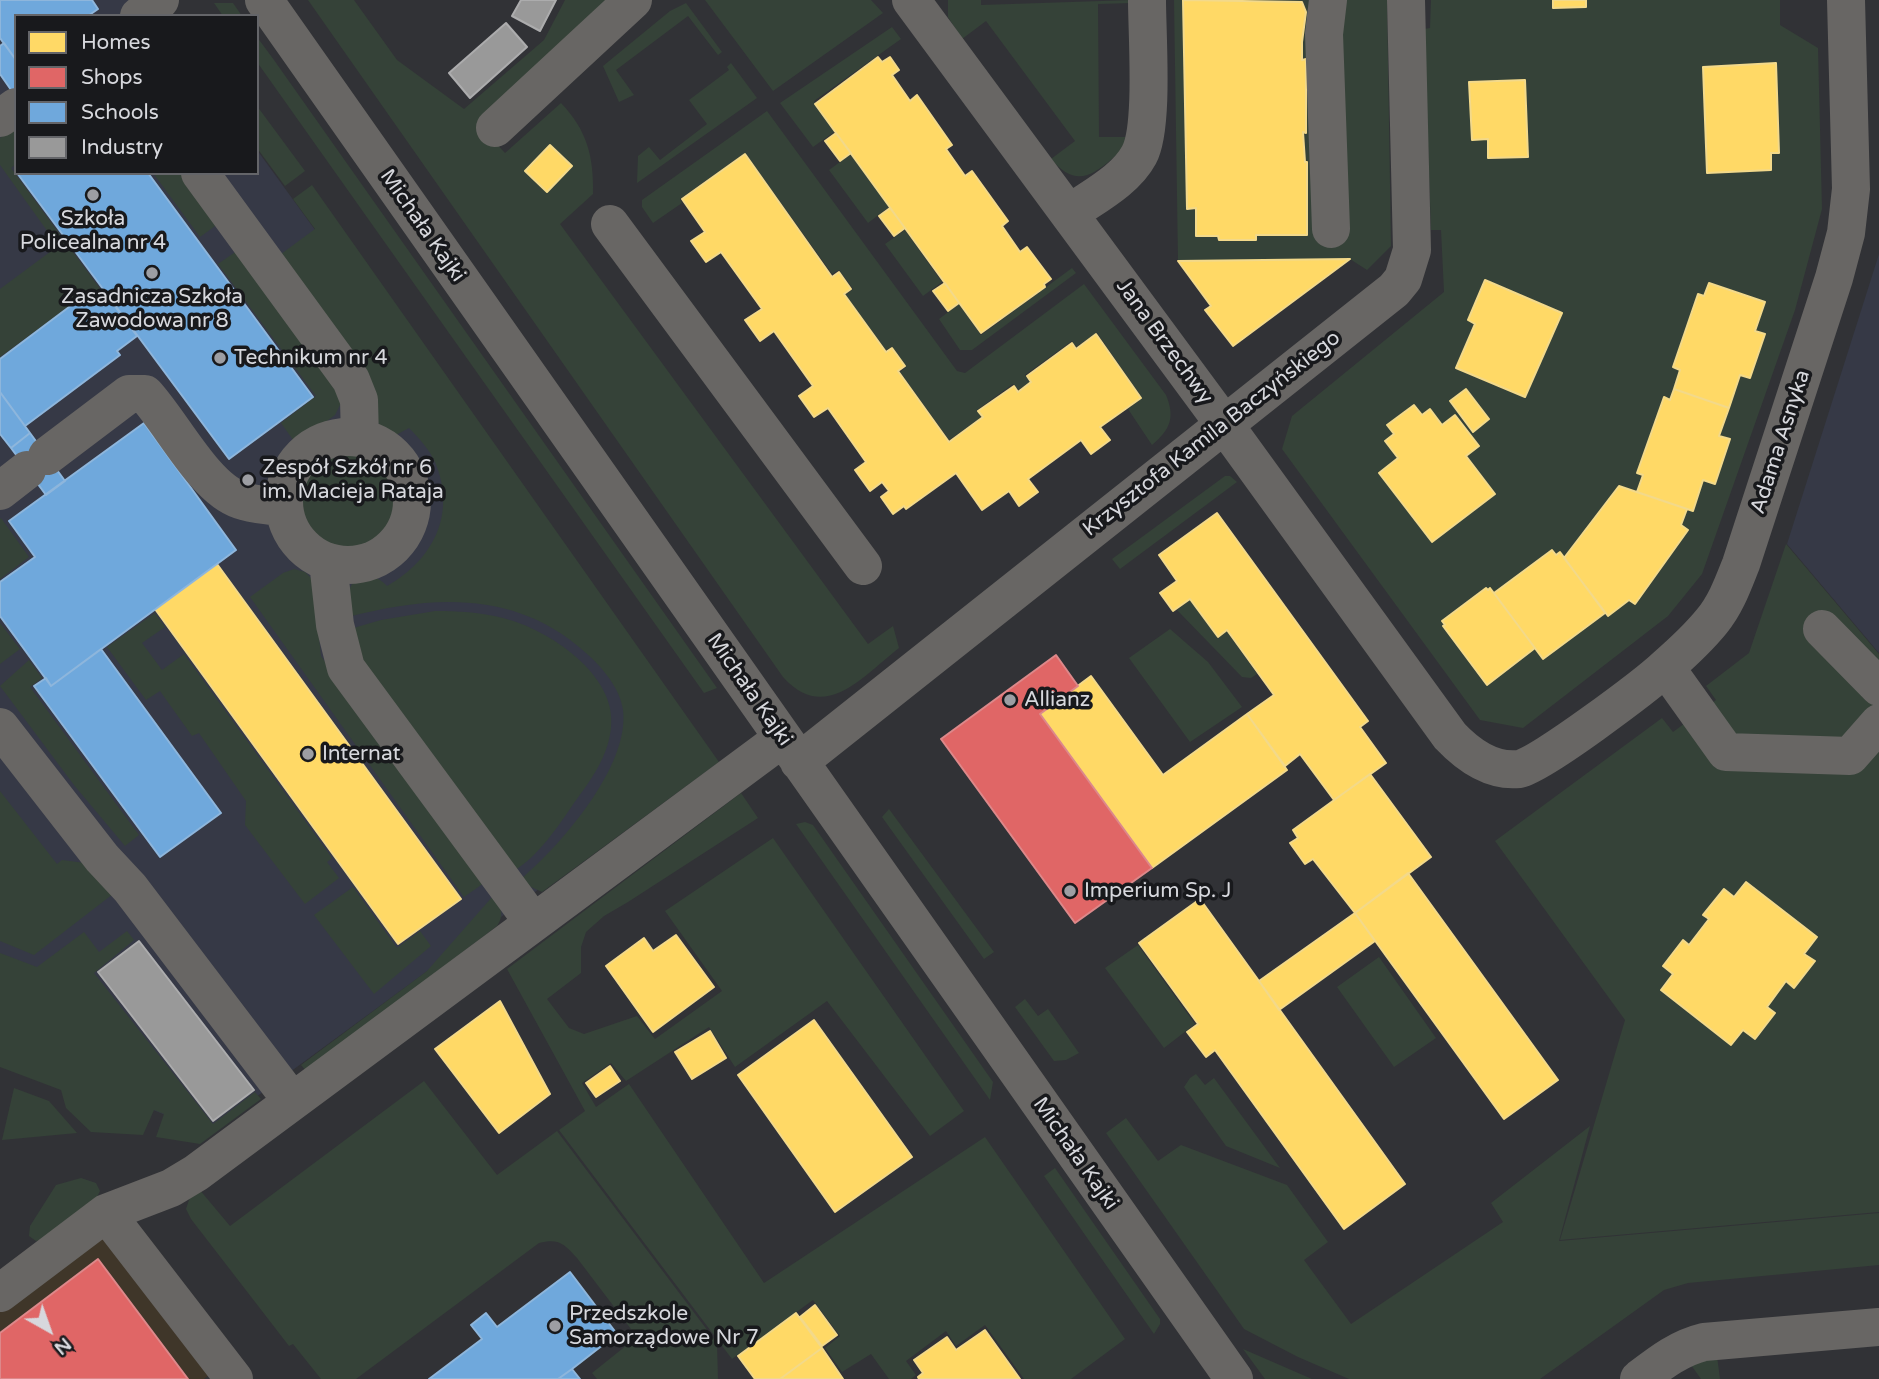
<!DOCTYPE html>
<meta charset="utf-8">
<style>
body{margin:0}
#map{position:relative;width:1879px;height:1379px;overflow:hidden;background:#313236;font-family:"Varela Round",sans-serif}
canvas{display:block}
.legend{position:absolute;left:14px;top:14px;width:245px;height:161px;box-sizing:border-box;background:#18191c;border:2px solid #646569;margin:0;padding:9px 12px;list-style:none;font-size:21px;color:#d7d8dd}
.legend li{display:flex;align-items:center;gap:14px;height:35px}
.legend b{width:35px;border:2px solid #646569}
.north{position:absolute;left:14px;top:1295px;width:70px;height:70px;-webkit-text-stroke:5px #18191c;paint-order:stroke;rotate:140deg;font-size:19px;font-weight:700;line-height:28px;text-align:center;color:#d7d8dd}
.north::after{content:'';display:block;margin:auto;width:24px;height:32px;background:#d7d8dd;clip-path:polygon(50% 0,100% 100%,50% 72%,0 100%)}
</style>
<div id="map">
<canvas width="1879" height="1379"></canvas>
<ul class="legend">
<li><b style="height:19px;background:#ffd966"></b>Homes</li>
<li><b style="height:19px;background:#e06666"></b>Shops</li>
<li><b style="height:19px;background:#6fa8dc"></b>Schools</li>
<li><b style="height:19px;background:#999"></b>Industry</li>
</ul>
<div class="north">N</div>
</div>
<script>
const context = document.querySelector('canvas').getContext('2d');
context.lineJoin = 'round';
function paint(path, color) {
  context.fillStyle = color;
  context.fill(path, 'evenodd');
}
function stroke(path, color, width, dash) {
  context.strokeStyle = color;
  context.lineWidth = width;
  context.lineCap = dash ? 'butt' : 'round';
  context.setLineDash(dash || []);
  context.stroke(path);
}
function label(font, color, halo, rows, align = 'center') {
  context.font = font + ' "Varela Round",sans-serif';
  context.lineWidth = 7;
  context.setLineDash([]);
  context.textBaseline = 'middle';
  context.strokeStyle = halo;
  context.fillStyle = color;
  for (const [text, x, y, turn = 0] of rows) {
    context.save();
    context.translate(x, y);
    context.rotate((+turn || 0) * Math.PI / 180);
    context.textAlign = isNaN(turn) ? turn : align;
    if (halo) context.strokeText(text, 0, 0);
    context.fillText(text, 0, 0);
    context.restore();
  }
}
const commercial = new Path2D(`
 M107,1227L217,1369L204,1379H0V1308Z`);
const built = new Path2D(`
 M0,0H147L158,16H16V173H257V150L705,767L207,1133L0,1044Z
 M1879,254V653L1787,544Z`);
const green = new Path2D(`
 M308,0H354L397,60L464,109L544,40L565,0H606L477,123L505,153L561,103C587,130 594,157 593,194L560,224L868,644L893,626L899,648C863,676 825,724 783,677Z
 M705,0H871L883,13L773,91Z
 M948,0H981V5L1131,0V3L1098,4L1099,137H1132C1129,147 1121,151 1113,158C1090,178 1074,186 1051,159L1075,141L986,21L962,39L948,17Z
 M1174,0H1387L1391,246L1367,270L1350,259L1178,261Z
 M1431,0H1780V25L1818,48L1822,209L1795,310L1702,574L1668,616L1523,728L1480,720L1282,449L1292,416L1444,292L1441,230H1431L1424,29L1430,28Z
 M214,3H233L242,16H223Z
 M686,3L722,52L718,55L688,16L616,70L634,95L619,102L603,66L670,11Z
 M892,27L901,39L814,101L834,132L813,147L780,103Z
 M257,37L274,60L717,688L704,693L257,62Z
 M731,63L757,98L637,183L638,156L649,147L660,160L707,124L689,100L729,70L727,67Z
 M257,106L305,171L285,186L257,148Z
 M767,111L957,371L965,373L1084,284L1166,395C1175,417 1171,429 1152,445L1128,409L1142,398L1097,333L1076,347L1072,341L1025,375L1030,382L1019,390L1013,384L977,410L982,417L949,440L900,372L906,367L892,347L886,350L845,295L853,289L839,270L832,274L745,153L680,199L682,203L653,223L642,207V200Z
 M16,126V164L11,168L101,290L81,304L78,300L0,357V289L58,246L0,165V138Z
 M851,154L889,207L868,223L829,170Z
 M153,173H188L222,221L200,237Z
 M312,185L719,762L542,892L527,885L521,879C561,845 630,766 623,710C620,688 602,667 586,653C517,590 433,595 348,617C349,609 347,596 350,588C358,570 376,574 387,586C433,560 457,514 435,462C429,449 419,438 409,428L394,436L386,434L380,426L277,257L315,229L293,199Z
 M905,230L942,282L923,296L885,244Z
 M241,248L341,385V403L335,415L296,444L281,423L316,396L218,264Z
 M1072,268L1076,273L972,350H960L939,319L959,304L981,335Z
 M302 501a47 47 0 1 1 94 0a47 47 0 1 1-94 0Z
 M1225,476H1230L1237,482L1120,569L1112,559Z
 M1,518L29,557L0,579V519Z
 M1786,544L1879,654V1212L1560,1240L1625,1020L1495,841L1662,718L1673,732L1716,700L1706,686L1749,653Z
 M294,569L305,572L313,580L321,656L484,883L464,897L250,597L283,573Z
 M1190,600L1218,638L1227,631L1257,674L1251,678L1242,677L1177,610Z
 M435,611C458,611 480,612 503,618C548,629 618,675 611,728C608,757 591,780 574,803C557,828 539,855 514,871L357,656L350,629L381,620Z
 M155,613L165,627L142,643L162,670L184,654L332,858L327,862L339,878L305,904L245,825L246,801L199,733L192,736L160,691L146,700L107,647Z
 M0,623L20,649L0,664Z
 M1170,629L1208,662L1242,707L1190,742L1129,658Z
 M29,660L42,678L30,687L139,835L125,846L74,785L0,686Z
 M0,791L57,864L62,860L85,863L113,894L34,955L0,941Z
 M741,793L758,818L628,902L604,916L586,932L581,947V973L547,999L569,1028L584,1034L637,1016L655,1039L722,991L665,911L773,838L964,1111L930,1136L827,1001L735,1067L709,1027L626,1081L611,1063L582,1083L596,1107L629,1084L764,1283L985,1137L1125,1339L1071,1379H1024L985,1325L956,1346L946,1331L906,1361L916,1375L911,1379H889L871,1354L842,1372L825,1348L840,1336L813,1300L732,1359L559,1130L585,1111L507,969Z
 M889,809L994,952L984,959L882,817Z
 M805,822L813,825L993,1082L990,1100L796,824Z
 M353,887L397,948L420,931L431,946L374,994L314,915Z
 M493,896C501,907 505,914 497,926L306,1071L301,1065L427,971Z
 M127,931L134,940L94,973L213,1124L255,1092L261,1099L200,1144L156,1137L164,1114L154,1110L143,1135L91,1132L66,1108L61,1090L0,1067V953L37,967L84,932L99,952Z
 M1138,945L1195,1024L1164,1048L1105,968Z
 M1379,957L1436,1038L1394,1067L1337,987Z
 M1025,999L1038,1016L1048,1009L1079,1053L1066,1060L1054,1061L1015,1007Z
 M1196,1074L1205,1085L1214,1078L1280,1168L1226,1146L1184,1087L1190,1078Z
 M424,1081L497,1175L557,1131L717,1343L718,1379H597L592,1373L637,1337L577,1258C564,1244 559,1238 539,1243L356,1379H321L293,1344L289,1346L191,1219L186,1209L190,1197L199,1189L230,1226Z
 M14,1088L49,1101L77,1133L2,1140Z
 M1126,1118L1158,1161L1181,1145L1287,1185L1328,1242L1304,1260L1351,1324L1503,1222L1491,1203L1590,1126L1559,1241L1879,1213V1265L1688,1283L1664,1290L1540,1379H1349L1298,1357L1244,1329L1106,1133Z
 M1055,1168L1160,1319V1324L1154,1334L1044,1176Z
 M81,1178L96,1183L100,1191L96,1199L44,1239L36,1241L29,1236L30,1226L56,1185Z
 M1243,1349L1312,1379H1265Z
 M1717,1356L1720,1379H1701L1691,1365Z`);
const homes = new Path2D(`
 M1183,0L1302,2L1306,12L1302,42V60L1306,59V133L1303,132L1305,162H1307V235H1256V240H1219L1218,236H1196V208L1187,209Z
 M1553,0H1586V7L1553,8Z
 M878,57L882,62L890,57L899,70L892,75L910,101L917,95L952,145L946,149L965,176L972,171L1008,221L1002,226L1020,252L1027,247L1051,279L1044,284L1045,287L981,333L815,104Z
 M1776,63L1779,153H1771V170L1707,173L1703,67Z
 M1525,80L1528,157L1488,158V139L1472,140L1469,82Z
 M836,133L851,153L840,161L825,141Z
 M550,145L572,166L547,192L525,171Z
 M745,154L832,277L839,272L851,289L844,294L886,352L892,348L905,366L898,371L949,442L983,417L978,411L1014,386L1018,392L1031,382L1027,376L1072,343L1076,349L1096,334L1141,398L1100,427L1110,440L1091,454L1081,440L1028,479L1038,492L1019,506L1009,491L982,510L956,473L906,509L904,506L893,514L881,497L889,491L882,482L870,491L855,470L866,462L828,408L814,417L799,396L813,386L774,331L760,341L745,320L762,309L721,252L706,262L691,241L705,232L682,199Z
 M890,208L905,228L894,236L879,216Z
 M1350,259L1233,346L1205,310L1211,306L1178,261Z
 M1485,280L1562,313L1525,397L1456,368L1475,324L1468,320Z
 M945,283L959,303L948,311L933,291Z
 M1709,283L1765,302L1755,331L1765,334L1750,378L1740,375L1729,408L1674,389L1680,370L1673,367L1698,294L1704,296Z
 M1466,389L1489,419L1473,432L1450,401Z
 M1674,389L1729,408L1719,436L1730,439L1715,484L1703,480L1693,511L1637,492L1643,475L1637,473L1664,397L1670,400Z
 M1414,405L1422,415L1430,409L1442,425L1455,415L1479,446L1466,456L1495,494L1432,542L1379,473L1398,458L1385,441L1394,434L1387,425Z
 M1619,486L1687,509L1681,525L1688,530L1635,604L1629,600L1608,616L1564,558Z
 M1217,513L1368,721L1360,727L1386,763L1334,800L1300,754L1285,766L1247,714L1274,695L1227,630L1218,637L1190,599L1173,611L1160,593L1177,581L1159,555Z
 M1552,550L1556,555L1560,552L1605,613L1543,659L1494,593Z
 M217,564L461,899L398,944L155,609Z
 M1486,588L1488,590L1490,588L1535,648L1487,685L1443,626L1445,625L1442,621Z
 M1091,676L1163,775L1247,714L1287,770L1152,868L1040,714Z
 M1370,774L1431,857L1355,913L1313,859L1305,864L1290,843L1298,838L1293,830Z
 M1408,873L1558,1080L1504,1119L1355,913Z
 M1746,882L1817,937L1804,954L1815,961L1794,988L1786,981L1767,1007L1775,1013L1755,1039L1743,1030L1731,1045L1661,990L1673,974L1663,966L1683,940L1689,945L1709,919L1703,915L1724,889L1734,897Z
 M1200,899L1405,1184L1344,1229L1215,1050L1206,1057L1187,1032L1198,1024L1139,943Z
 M1355,913L1375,941L1279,1010L1259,981Z
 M676,935L714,987L653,1032L606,966L644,938L653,951Z
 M500,1001L550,1094L499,1133L435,1049Z
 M814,1020L912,1157L835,1212L738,1075Z
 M710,1031L726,1058L692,1079L675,1052Z
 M610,1066L620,1081L596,1097L586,1083Z
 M815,1305L837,1335L822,1346L800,1317Z
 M796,1313L822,1348L780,1379H755L738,1356Z
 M985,1330L1020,1379H919L918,1377L923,1373L914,1360L947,1337L956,1350Z
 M822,1348L843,1379H780Z`);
const shops = new Path2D(`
 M1056,655L1078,686L1040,714L1152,868L1075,923L941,739Z
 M98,1259L188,1379H0V1333Z`);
const schools = new Path2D(`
 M0,0H92L98,9L88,16H16V60L0,38Z
 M4,43L16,60V97L0,74V46Z
 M17,173H148L313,397L229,459Z
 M103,290L137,336L117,351L120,355L25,426L0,392V359L77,301L81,306Z
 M0,392L30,433L11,448L0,434Z
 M144,423L236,550L51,686L0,616V582L35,557L9,521Z
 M30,433L65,481L46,495L11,448Z
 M101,649L221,813L160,857L34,686L46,678L51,686Z
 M570,1272L617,1334L572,1369L558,1379H429L482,1339L471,1325L486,1313L497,1327Z
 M572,1369L580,1379H558Z`);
const industry = new Path2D(`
 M521,0H556L540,31L512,16Z
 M506,23L527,47L470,98L449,73Z
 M139,941L254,1090L213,1121L98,972Z`);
const minor = new Path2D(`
 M264,0L1234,1379
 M911,0L1224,424L1450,736C1468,755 1491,772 1519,769C1538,767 1648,684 1667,666C1683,652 1699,637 1712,621C1726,604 1733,584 1741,564L1834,278L1846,233L1851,189L1846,0
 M1328,0L1324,34L1331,229
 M139,16L160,0
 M0,118L16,107
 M495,128L633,0
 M200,173L351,380L359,400L360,438
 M1069,214C1092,197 1125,181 1139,155C1154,128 1147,35 1147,0
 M610,224L863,566
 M284 501a64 64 0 1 1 128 0a64 64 0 1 1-128 0Z
 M47,456L129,394H145C172,423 204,488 240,500C254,505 270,505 284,508
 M0,491L27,470
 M328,562L335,625L346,668L533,922
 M1822,629L1879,687
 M1666,668L1726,752L1850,756L1879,723
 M0,727L102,858L130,888L292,1101
 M799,762L1394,290L1403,279L1412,250L1406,0
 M106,1213L234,1379
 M0,1293L106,1213L171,1188L196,1173L783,738
 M1639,1379C1660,1363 1679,1348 1704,1342L1879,1327`);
const markers = [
 [93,195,7,"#9d9ea3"],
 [152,273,7,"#9d9ea3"],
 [220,358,7,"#9d9ea3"],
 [248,480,7,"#9d9ea3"],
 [1010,700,7,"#9d9ea3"],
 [308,754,7,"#9d9ea3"],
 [1070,891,7,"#9d9ea3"],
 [555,1326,7,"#9d9ea3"]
];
const poiNames = [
 ["Szkoła",93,219,"center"],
 ["Policealna nr 4",93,243,"center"],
 ["Zasadnicza Szkoła",152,297,"center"],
 ["Zawodowa nr 8",152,321,"center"],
 ["Technikum nr 4",234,358],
 ["Zespół Szkół nr 6",262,468],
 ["im. Macieja Rataja",262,492],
 ["Allianz",1024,700],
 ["Internat",322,754],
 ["Imperium Sp. J",1084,891],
 ["Przedszkole",569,1314],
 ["Samorządowe Nr 7",569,1338]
];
const streetNames = [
 ["Michała Kajki",422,226,55],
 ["Jana Brzechwy",1164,342,54],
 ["Krzysztofa Kamila Baczyńskiego",1212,434,-38],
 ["Adama Asnyka",1781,442,-72],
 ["Michała Kajki",749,690,55],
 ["Michała Kajki",1075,1154,55]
];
paint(commercial, '#3f3629');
paint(built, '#363946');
paint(green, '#354238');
paint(homes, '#ffd966');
stroke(homes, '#f3d98a', 2);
paint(shops, '#e06666');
stroke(shops, '#dd888a', 2);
paint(schools, '#6fa8dc');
stroke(schools, '#8eb6dc', 2);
paint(industry, '#999');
stroke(industry, '#acacad', 2);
stroke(minor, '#686664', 38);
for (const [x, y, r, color] of markers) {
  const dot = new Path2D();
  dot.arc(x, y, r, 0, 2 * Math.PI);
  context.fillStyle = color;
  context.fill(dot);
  stroke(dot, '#18191c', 2.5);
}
label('21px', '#d7d8dd', '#18191c', poiNames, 'left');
label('21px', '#d7d8dd', '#18191c', streetNames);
</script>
